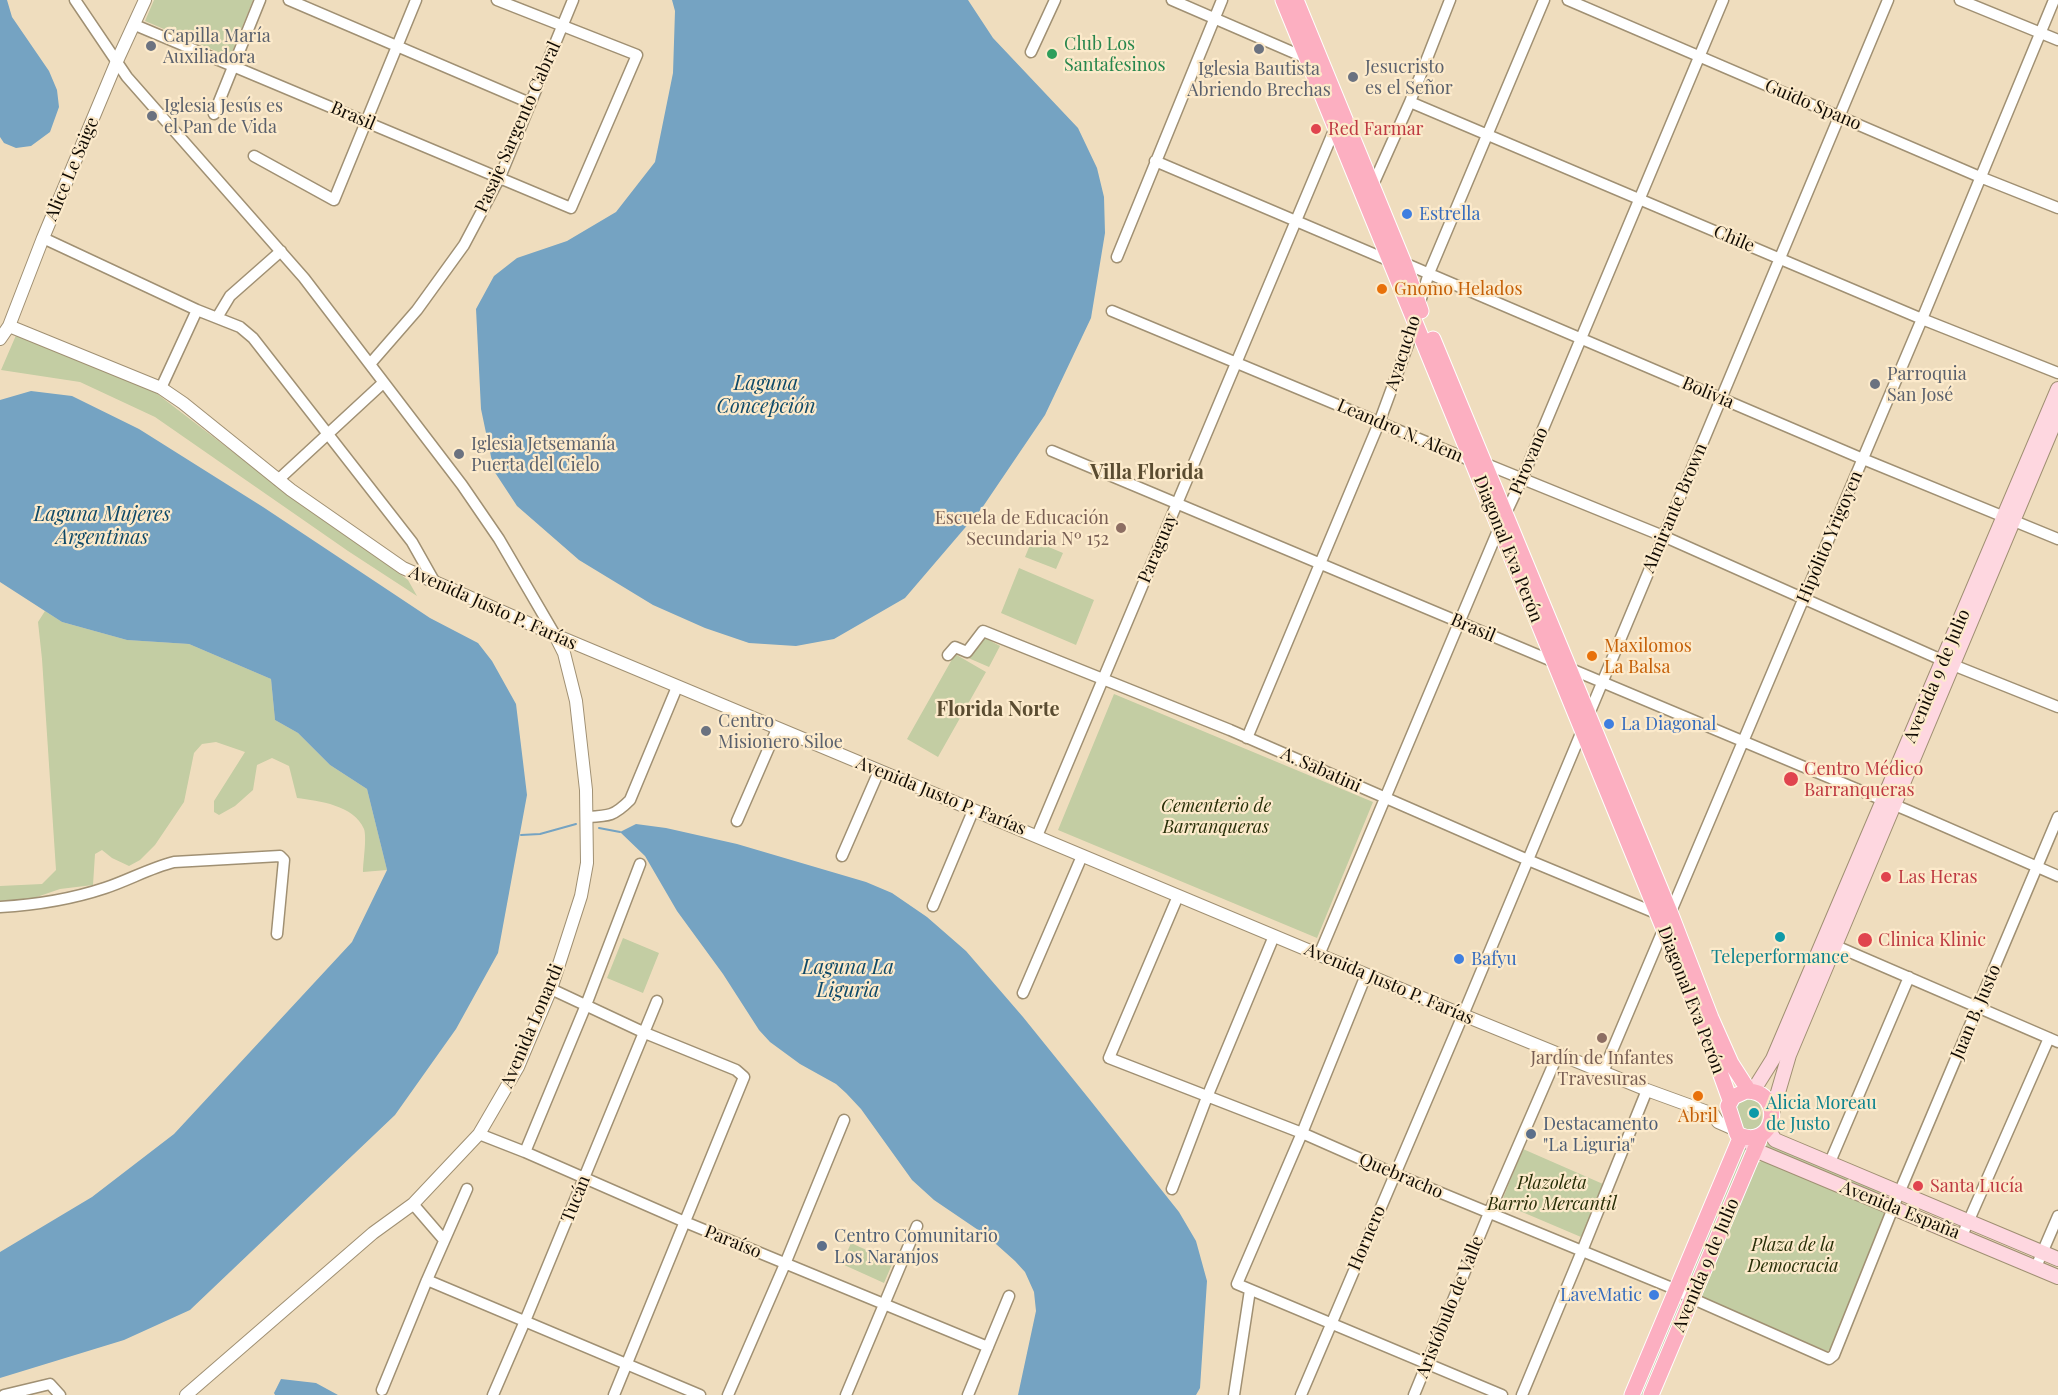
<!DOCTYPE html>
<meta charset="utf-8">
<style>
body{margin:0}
canvas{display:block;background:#efddbe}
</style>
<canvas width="2058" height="1395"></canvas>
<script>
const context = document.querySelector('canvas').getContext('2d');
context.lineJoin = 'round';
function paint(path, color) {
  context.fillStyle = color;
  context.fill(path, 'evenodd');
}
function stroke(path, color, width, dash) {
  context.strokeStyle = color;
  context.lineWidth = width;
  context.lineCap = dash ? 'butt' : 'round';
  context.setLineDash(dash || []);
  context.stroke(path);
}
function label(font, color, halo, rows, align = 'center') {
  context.font = font + ' "Playfair Display",serif';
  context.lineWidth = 4.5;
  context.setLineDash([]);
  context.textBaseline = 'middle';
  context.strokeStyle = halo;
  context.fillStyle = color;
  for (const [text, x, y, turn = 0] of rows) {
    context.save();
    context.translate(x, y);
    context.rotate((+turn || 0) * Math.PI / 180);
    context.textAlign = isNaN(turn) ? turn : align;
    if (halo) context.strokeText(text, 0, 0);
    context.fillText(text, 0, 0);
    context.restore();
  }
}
const green = new Path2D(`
 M154,0H253L230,57L145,21Z
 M17,333L156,393L263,475L408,580L417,596L348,551L155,417L80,382L1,370Z
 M1032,540L1063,553L1056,569L1025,557Z
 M1019,568L1094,600L1076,645L1001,613Z
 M45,611L62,622L127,640L189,644L271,679L275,720L298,733L330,765L367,789L387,870L363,872C363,862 367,838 364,829C354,805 319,801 297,798L289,766L272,758L257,765L253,790L235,806L219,815L214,812V801L245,752L216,742L202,744L194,753L184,802L155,845L140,860L129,866L112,858L102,850L95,854L93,885L60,889L28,900L0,902V886L42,884L56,870L42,659L38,622Z
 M985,638L1000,646L989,667L966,657Z
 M955,654L986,672L938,757L907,739Z
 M1114,694L1373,802L1317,938L1058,830Z
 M623,938L659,953L643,993L607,978Z
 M1739,1097L1758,1100C1762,1111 1764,1120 1758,1130L1749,1132L1743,1128L1736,1109Z
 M1767,1143L1883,1193L1881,1199L1765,1149Z
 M1744,1146L1748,1148L1690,1283L1684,1281Z
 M1523,1149L1603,1184L1581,1237L1501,1203Z
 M1766,1159L1888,1211L1833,1349L1827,1351L1707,1302L1700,1292L1753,1165Z
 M851,1243L893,1262L884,1283L842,1264Z
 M1676,1302L1681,1305L1643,1395H1637Z`);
const water = new Path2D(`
 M0,0H7L12,17L49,71L57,90L59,107L50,132L31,146L16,148L4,143L0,137Z
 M672,0H968L993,38L1078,128L1097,168L1104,197L1105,233L1091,318L1045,415L982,508L905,598L834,639L796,646L749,643L705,628L653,605L579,560L517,506L494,471L481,409L476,309L494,276L517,258L567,241L616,212L655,162L673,73L675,11Z
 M31,391L72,396L139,429L263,507L430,618L478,643L492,661L516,704L527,795L498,953L456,1029L395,1115L190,1310L124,1340L0,1378V1252L92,1197L174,1134L352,942L387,870L367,789L330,765L298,733L275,720L271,679L189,644L127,640L62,622L0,582V400Z
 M636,824L666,828L737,844L866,882L892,893L927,917L966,951L1023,1017L1090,1100L1179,1212L1196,1241L1207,1281L1200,1388L1196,1395H1018L1036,1311L1034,1292L1025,1272L1015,1261L987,1236L934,1200L912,1180L861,1109L846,1093L836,1084L800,1064L770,1042L759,1030L723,974L677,911L645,856L620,832Z
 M281,1379L316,1383L338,1395H275L274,1393Z`);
const stream = new Path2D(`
 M599,828L620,832
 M521,835L540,834L576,824`);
const minor = new Path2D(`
 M75,0L127,77L304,278L462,485L499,539L555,635
 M289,0L530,103
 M1172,0L1306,58
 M1568,0L1980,177L2058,208
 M1960,0L2058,40
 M135,25L571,208L637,55L497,0
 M1031,52L1055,0
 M1410,102L1922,319L2058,373
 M214,114L260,0
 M254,156L334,200L416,0
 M1155,161L1390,261
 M1372,187L1410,102L1450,0
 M43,238L197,310L240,327L253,338L412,542L434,581
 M1117,257L1222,0
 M1404,263L1863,459L2058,539
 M1419,305L1429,273L1544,0
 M1112,311L1472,461L1486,464L1663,536L1953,665L2058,707
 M218,316L230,296L281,251
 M370,364L417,310L464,245L500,177L573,0
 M161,388L197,310
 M1052,451L1909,811L2058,876
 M278,480L383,383
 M948,655L955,647L967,652L983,631L1230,730L1528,860L1658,914
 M1247,738L1379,423L1416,323
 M587,817C609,816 614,816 630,800L677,687
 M737,821L777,729
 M1037,836L1335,128
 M842,856L879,771
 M1178,896L1109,1058L1302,1133L1395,1174L1677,1290L1691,1298L1829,1359L1834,1355L1897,1198L2058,817
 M933,906L973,811
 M0,907C34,905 72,899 105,888C129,880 150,868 174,862L280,856L284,860L277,934
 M1829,943L2058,1042
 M1319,955L1499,528L1522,479L1723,0
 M1366,975L1302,1133L1237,1284L1502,1395
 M551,989L645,1033L736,1070L744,1077L614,1395
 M1023,993L1082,856
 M1603,1072L1922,319L2054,0
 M479,1134L525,1152L685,1222L988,1347
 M525,1152L586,1005L640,864
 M1830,1162L1909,977
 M1172,1189L1207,1097L1274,936
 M413,1204L444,1240
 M1962,1236L2049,1038
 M2036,1267L2058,1216
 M427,1280L700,1395
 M382,1390L427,1280L467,1189
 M4,1395L50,1384L60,1395
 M493,1395L525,1321L657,1001
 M728,1395L785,1264L844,1120
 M846,1395L917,1226
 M968,1395L1009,1296
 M1234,1395L1250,1290
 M1301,1395L1463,1015L1888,0
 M1414,1395L1489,1213L1558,1054
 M1522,1395L1582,1251L1647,1090`);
const tertiary = new Path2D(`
 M9,326L161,388L183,403L291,490L403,568L555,635L1463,1015L1647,1090L1713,1114L1718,1122L1734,1129
 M0,339L9,326L43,238L117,61L145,0
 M186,1395L373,1233L413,1204L479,1134L518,1067L551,989L581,896L587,863L586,790L576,701L564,653L555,635`);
const secondary = new Path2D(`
 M1753,1091L1773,1059L2058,389
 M1772,1113L1789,1055L2058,414
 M1768,1129L1775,1140L2058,1259
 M1749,1141L1755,1150L2058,1277`);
const primary = new Path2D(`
 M1283,0L1703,1025L1730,1100
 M1296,0L1404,263L1421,311
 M1433,339L1670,912L1711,1018L1731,1063L1749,1091
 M1746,1091C1787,1091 1775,1153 1737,1134L1728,1106L1733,1097Z
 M1632,1395L1741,1136
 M1651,1395L1761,1135`);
const markers = [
 [151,46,6,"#6b7280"],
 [1259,49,6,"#6b7280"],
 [1052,54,6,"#2e9e5b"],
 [1353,77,6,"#6b7280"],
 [152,116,6,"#6b7280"],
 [1316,129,6,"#e0444e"],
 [1407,214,6,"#3f7fe0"],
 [1382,289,6,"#e8710a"],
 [1875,384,6,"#6b7280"],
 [459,454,6,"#6b7280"],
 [1121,528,6,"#8d6e63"],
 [1592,656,6,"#e8710a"],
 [1609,724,6,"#3f7fe0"],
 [706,731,6,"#6b7280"],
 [1791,779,8,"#e0444e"],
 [1886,877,6,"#e0444e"],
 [1780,937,6,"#0f9aa8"],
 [1865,940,8,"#e0444e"],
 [1459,959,6,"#3f7fe0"],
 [1602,1038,6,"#8d6e63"],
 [1698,1096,6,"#e8710a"],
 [1754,1113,6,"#0f9aa8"],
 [1531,1134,6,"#5c6f8a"],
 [1918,1186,6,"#e0444e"],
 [822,1246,6,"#5c6f8a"],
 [1654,1295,6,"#3f7fe0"]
];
const worshipNames = [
 ["Capilla María",163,36],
 ["Auxiliadora",163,57],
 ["Jesucristo",1365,67],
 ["es el Señor",1365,88],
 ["Iglesia Bautista",1259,69,"center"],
 ["Abriendo Brechas",1259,90,"center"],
 ["Iglesia Jesús es",164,106],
 ["el Pan de Vida",164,127],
 ["Parroquia",1887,374],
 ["San José",1887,395],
 ["Iglesia Jetsemanía",471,444],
 ["Puerta del Cielo",471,465],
 ["Centro",718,721],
 ["Misionero Siloe",718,742]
];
const leisureNames = [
 ["Club Los",1064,44],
 ["Santafesinos",1064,65]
];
const streetNames = [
 ["Guido Spano",1813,105,23],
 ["Brasil",353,116,23],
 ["Pasaje Sargento Cabral",518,127,-66],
 ["Alice Le Saige",72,169,-67],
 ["Chile",1734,239,23],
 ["Ayacucho",1403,353,-72],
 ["Bolivia",1708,393,23],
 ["Leandro N. Alem",1400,431,23],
 ["Pirovano",1529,461,-67],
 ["Almirante Brown",1675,508,-67],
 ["Hipólito Yrigoyen",1830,537,-67],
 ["Paraguay",1158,548,-67],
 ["Diagonal Eva Perón",1508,549,68],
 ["Avenida Justo P. Farías",493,608,24],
 ["Brasil",1473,628,23],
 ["Avenida 9 de Julio",1937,676,-67],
 ["A. Sabatini",1321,770,24],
 ["Avenida Justo P. Farías",941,796,22],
 ["Avenida Justo P. Farías",1389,984,23],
 ["Diagonal Eva Perón",1691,1000,69],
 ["Juan B. Justo",1976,1012,-67],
 ["Avenida Lonardi",532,1026,-67],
 ["Quebracho",1401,1176,23],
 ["Tucán",576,1199,-68],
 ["Avenida España",1900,1210,22],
 ["Hornero",1367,1238,-67],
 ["Paraíso",733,1242,22],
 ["Avenida 9 de Julio",1706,1265,-67],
 ["Aristóbulo de Valle",1450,1307,-68]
];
const healthNames = [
 ["Red Farmar",1328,129],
 ["Centro Médico",1804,769],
 ["Barranqueras",1804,790],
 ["Las Heras",1898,877],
 ["Clinica Klinic",1878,940],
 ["Santa Lucía",1930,1186]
];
const shopNames = [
 ["Estrella",1419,214],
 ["La Diagonal",1621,724],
 ["Bafyu",1471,959],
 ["LaveMatic",1642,1295,"right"]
];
const foodNames = [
 ["Gnomo Helados",1394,289],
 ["Maxilomos",1604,646],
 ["La Balsa",1604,667],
 ["Abril",1698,1116,"center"]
];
const educationNames = [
 ["Escuela de Educación",1109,518],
 ["Secundaria Nº 152",1109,539],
 ["Jardín de Infantes",1602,1058,"center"],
 ["Travesuras",1602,1079,"center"]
];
const parkNames = [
 ["Cementerio de",1216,806],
 ["Barranqueras",1216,827],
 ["Plazoleta",1552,1183],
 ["Barrio Mercantil",1552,1204],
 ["Plaza de la",1793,1245],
 ["Democracia",1793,1266]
];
const cultureNames = [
 ["Teleperformance",1780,957],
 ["Alicia Moreau",1766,1103,"left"],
 ["de Justo",1766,1124,"left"]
];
const serviceNames = [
 ["Destacamento",1543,1124],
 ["\"La Liguria\"",1543,1145],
 ["Centro Comunitario",834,1236],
 ["Los Naranjos",834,1257]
];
const waterNames = [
 ["Laguna",766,384],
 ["Concepción",766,407],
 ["Laguna Mujeres",102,515],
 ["Argentinas",102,538],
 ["Laguna La",848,968],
 ["Liguria",848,991]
];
const neighbourhoodNames = [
 ["Villa Florida",1147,473],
 ["Florida Norte",998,710]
];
paint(green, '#c3cda3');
paint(water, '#75a3c2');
stroke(stream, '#75a3c2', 2);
stroke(minor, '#a09073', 13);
stroke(tertiary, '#a09073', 14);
stroke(secondary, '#a09073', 16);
stroke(primary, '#fff', 17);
stroke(minor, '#fff', 10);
stroke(tertiary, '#fff', 12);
stroke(secondary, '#fed7e0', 14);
stroke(primary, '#fcafc1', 15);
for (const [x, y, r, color] of markers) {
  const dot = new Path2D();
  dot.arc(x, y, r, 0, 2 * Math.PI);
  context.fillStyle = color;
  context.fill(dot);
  stroke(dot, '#fceacb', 2);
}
label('18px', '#5b616d', '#fceacb', worshipNames, 'left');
label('18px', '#27864d', '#fceacb', leisureNames, 'left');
label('18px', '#110b03', '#fceacb', streetNames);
label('18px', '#be3a42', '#fceacb', healthNames, 'left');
label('18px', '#366cbe', '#fceacb', shopNames, 'left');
label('18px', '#c56008', '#fceacb', foodNames, 'left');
label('18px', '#785e54', '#fceacb', educationNames, 'right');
label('italic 18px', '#272e07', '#fceacb', parkNames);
label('18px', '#0d838f', '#fceacb', cultureNames);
label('18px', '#4e5e75', '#fceacb', serviceNames, 'left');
label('italic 20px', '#0e4968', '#fceacb', waterNames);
label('bold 20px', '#5a4c31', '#fceacb', neighbourhoodNames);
</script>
